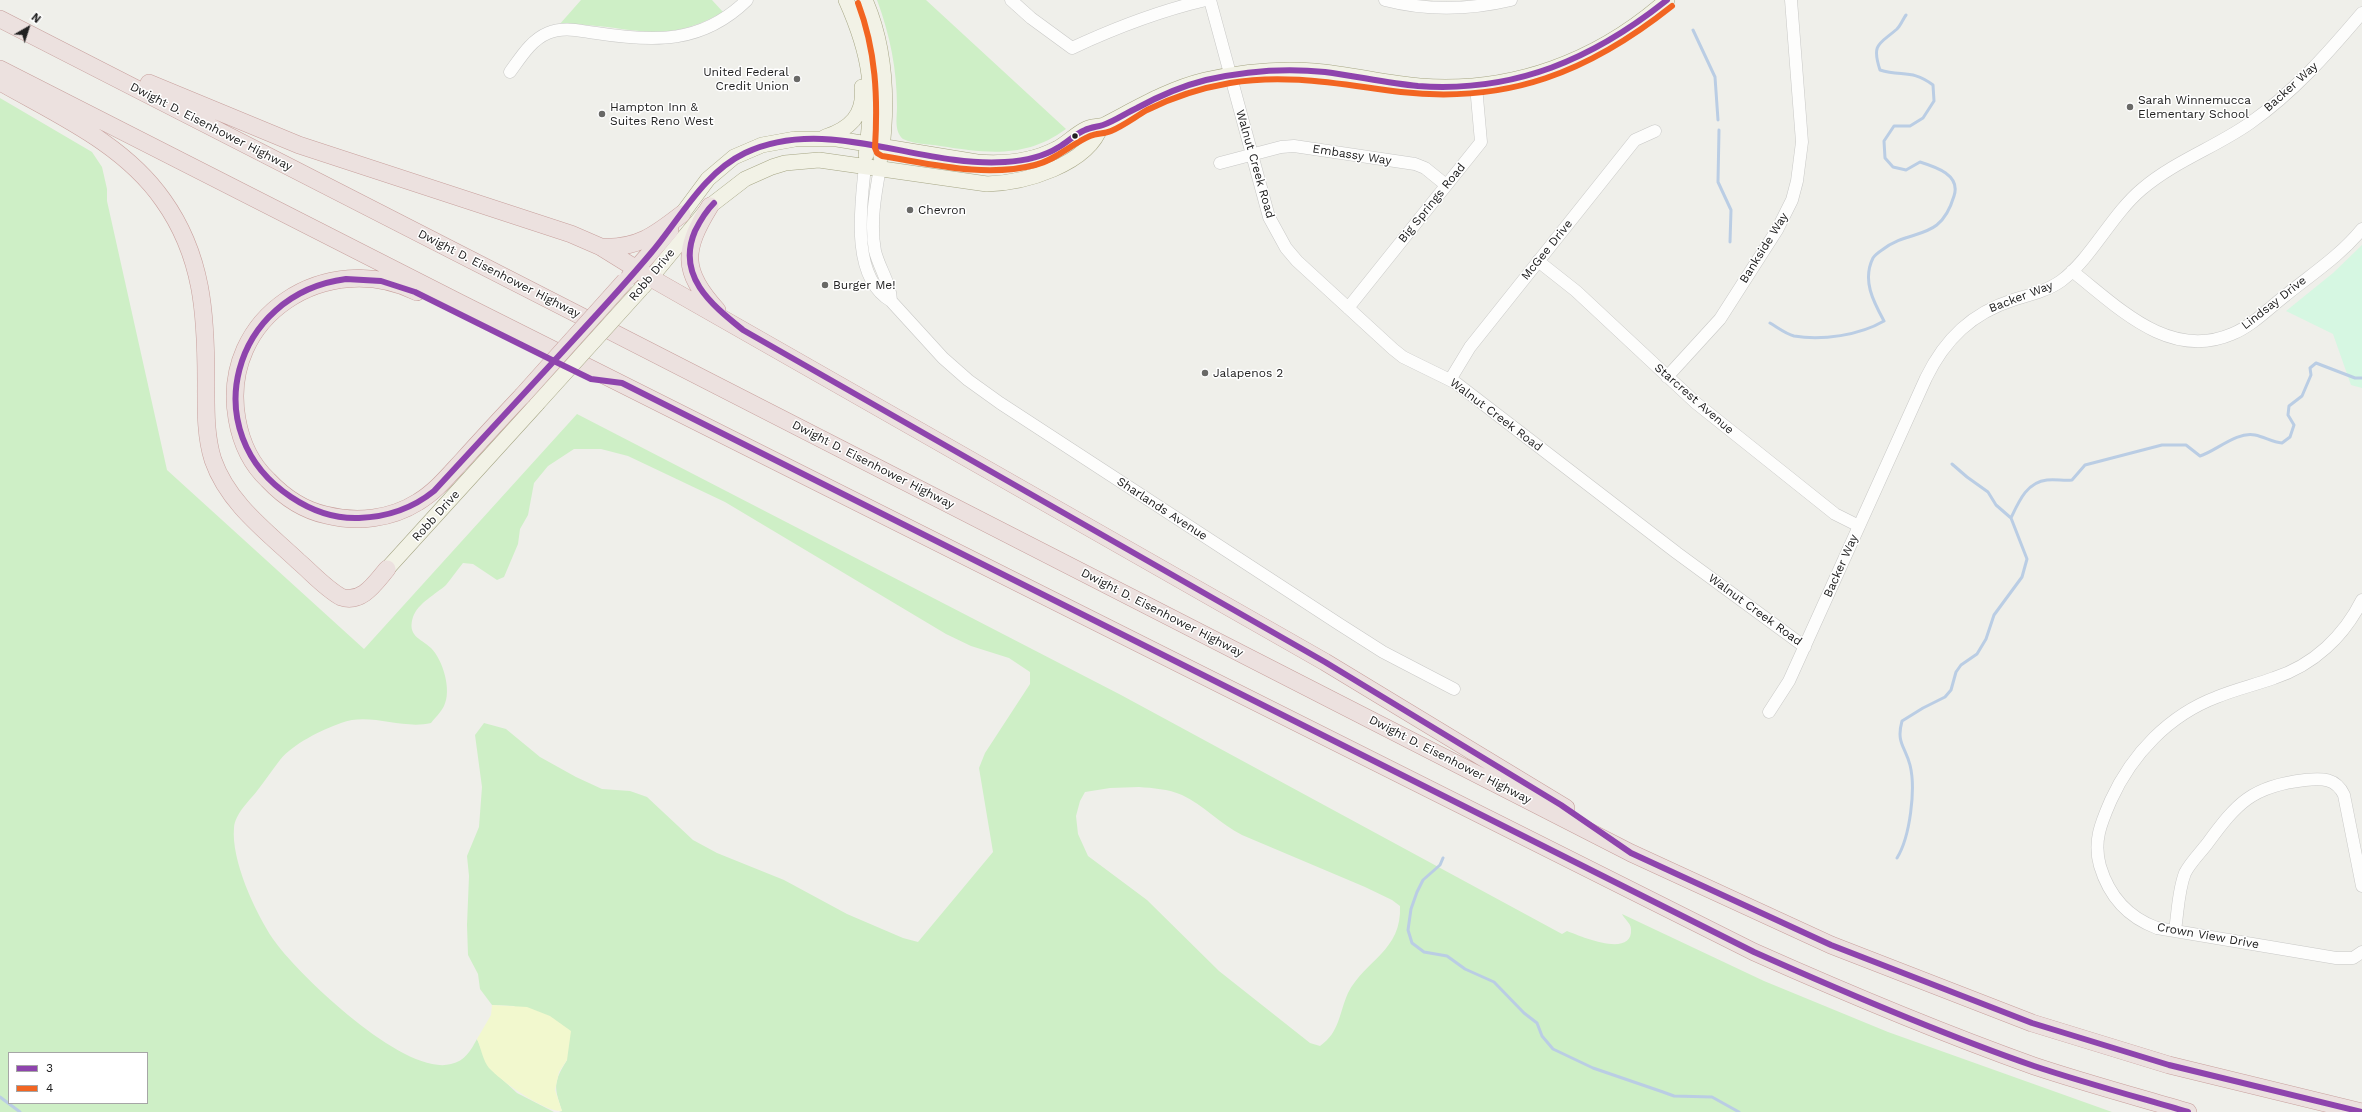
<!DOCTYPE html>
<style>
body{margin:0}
#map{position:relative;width:2362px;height:1112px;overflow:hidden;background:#efefea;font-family:"Work Sans",sans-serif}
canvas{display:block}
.legend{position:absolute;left:8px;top:1052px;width:140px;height:52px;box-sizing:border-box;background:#fff;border:1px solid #a6a6a6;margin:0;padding:5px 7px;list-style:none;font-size:12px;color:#212121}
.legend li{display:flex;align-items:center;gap:8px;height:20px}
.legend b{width:20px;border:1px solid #a6a6a6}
.north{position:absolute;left:8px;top:8px;width:40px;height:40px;-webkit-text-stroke:3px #fff;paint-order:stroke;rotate:39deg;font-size:11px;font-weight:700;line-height:16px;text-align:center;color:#212121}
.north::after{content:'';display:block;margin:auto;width:14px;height:18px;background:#212121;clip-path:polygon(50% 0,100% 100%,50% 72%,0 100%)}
</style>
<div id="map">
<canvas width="2362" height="1112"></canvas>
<ul class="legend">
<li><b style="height:5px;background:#8e44ad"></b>3</li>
<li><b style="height:5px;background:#f26522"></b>4</li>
</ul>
<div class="north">N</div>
</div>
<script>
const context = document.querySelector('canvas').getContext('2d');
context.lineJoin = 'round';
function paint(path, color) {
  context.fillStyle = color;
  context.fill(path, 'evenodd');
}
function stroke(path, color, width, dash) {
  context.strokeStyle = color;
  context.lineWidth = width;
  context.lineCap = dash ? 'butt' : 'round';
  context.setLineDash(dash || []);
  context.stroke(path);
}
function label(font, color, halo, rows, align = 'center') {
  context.font = font + ' "Work Sans",sans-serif';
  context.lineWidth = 3;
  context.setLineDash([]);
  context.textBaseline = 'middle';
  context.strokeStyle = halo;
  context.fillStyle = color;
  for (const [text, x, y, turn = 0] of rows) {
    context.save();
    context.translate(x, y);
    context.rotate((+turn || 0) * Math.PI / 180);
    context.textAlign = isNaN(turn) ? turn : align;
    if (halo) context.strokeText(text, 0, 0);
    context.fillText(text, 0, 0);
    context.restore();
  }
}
const grass = new Path2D(`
 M581,0H712L723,12C657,50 624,21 559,25Z
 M877,0H926L1066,129C1025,159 987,153 940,146C928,144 914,144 903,139C894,131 897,118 897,107C897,69 890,35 877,0Z
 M0,98L92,152L102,167L107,189V201L167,470L364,649L577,414L1121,695L1562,934L1567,931C1580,936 1633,959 1631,929C1631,923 1624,919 1622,914L1764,981L1888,1032L2112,1112H559L562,1111C554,1086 553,1083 567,1060L514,1006L492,1005L480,989L478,974L468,955L467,925L469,876L467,856L479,827L482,787L475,735L484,723L506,729L540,757L576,777L602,789L630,791L647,797L693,840L717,853L784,880L847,914L903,938L918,942L993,852L979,768L985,753L1030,684V672L1009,658L971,646L946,634L725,502L628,456L601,449H574L548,466L534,483L528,515L520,529L518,544L504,577L497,580L473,564L463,563C457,570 452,578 446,585C436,594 418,603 413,617C407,636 420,638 431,648C443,660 452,690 444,706C441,712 435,718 431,723C402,730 370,712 341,723C321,730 293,744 280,760C272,770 265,781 257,791C249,801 235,814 234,828C231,860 255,912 273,939C298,975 405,1077 451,1064C465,1061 471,1050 477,1039L489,1067L517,1093L554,1112H0ZM1139,787C1153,788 1168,789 1182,795C1204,805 1220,824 1242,835L1365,887L1392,900L1400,906C1402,951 1365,960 1348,993C1339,1013 1340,1032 1320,1046L1310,1043L1219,971L1147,900L1088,856L1078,834L1076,816L1080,801L1085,792L1110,788ZM9,1053H147V1103H9Z`);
const sand = new Path2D(`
 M492,1005L527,1007L550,1016L571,1031L567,1060L559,1072L555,1090L562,1111C544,1112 501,1081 489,1068C483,1061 481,1048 477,1039L491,1015Z`);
const park = new Path2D(`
 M2362,245V388L2351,385L2333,334L2286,311L2333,273Z`);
const stream = new Path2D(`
 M1693,30L1715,77L1718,120
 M1719,130L1718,182L1731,210L1730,242
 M1770,323C1777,327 1786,334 1794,336C1822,341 1860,335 1884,321C1873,301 1862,280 1873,258C1875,255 1879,252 1882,250C1912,227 1940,243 1954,196C1961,175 1936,167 1920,162L1906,170L1893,167L1885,158L1884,141L1894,126H1910L1923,118L1934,101L1933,85C1912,69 1902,77 1880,70C1871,43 1880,44 1897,29C1901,25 1903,19 1906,15
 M1952,464L1967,477L1988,492L1996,505L2011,518
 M1443,858L1440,865L1423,880L1417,892L1411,909L1408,930L1412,943L1424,952L1447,956L1465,969L1494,982L1524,1013L1537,1023L1542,1036L1553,1049L1593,1068L1663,1092L1674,1096L1712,1097L1739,1112
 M1897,858C1910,837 1916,789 1910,765C1905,746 1896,743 1902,721L1923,708L1945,697L1951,690L1956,672L1961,665L1977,654L1986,639L1994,615L2022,577L2027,559L2011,518C2019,501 2027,482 2047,480C2056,479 2064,481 2072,480L2085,465L2162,445H2186L2200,456C2216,451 2237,431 2255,435C2265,437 2272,442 2282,443L2290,437L2294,425L2288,415L2289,406L2302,396L2311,375L2310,368L2316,363L2355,378H2362
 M0,1097L20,1112`);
const minor = new Path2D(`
 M1011,0L1031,18L1072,48C1115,28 1159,11 1206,0
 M1210,0L1269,217L1286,248L1297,261L1393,349L1403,357L1456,383L1677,553L1805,647
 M1385,0C1427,11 1469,10 1511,0
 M510,72C521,57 531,40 548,33C564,26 580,31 596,33C654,42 702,44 747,0
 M1220,163L1281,147L1294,146L1415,164L1425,168L1446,185
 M865,166C861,205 850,277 891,301L943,358L968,380L1000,403L1339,624L1383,652L1454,689
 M880,168C875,195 870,224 875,251C879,268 891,284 891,301
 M1538,261L1576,291L1696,403L1835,514L1859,526
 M2072,271C2118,307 2169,361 2232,334C2252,326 2269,308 2286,295C2312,274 2341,255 2362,229
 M1348,308L1481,142L1476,86
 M1667,377L1720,319L1777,230L1792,200L1797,181L1802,142L1791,0
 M1450,380L1470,347L1635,140L1655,131
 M2362,600C2344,636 2314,665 2274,678C2255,685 2236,689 2217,697C2169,715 2132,754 2111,800C2101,823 2093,841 2100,866C2109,896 2127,917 2157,928L2336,958H2353L2362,952
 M1769,712L1789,681L1926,378C1945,339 1972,313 2013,300C2029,295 2047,291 2061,281C2092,258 2111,215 2142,189C2175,161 2216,147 2250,123C2294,92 2328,53 2362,13
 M2175,930C2178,912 2178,891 2185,873C2190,863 2200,853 2207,844C2237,803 2252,786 2305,780C2322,778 2336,778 2344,795L2362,886`);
const major = new Path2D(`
 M846,0C872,58 875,92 866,155
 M865,0C887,50 888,104 881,157
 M825,137C850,129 865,115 862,87
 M682,214L708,179L734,157L762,145L795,139H837L977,162C1003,164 1031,162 1056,149C1067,144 1075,134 1086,129C1092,126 1098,127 1104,125C1137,108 1168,89 1205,80C1241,72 1277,68 1314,71C1350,74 1385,83 1420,86C1513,93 1598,61 1667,0
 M643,287L710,206L745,179L772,167L785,163L819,160L987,184C1024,183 1088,165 1101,126
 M387,569L537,404`);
const highway = new Path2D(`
 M0,19L1631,853L1831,945L2032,1023L2169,1065L2362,1112
 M0,69L460,303L1754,952C1846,993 1939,1032 2034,1066C2085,1083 2137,1097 2188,1112
 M0,82C58,115 124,144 163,200C203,256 206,315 206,381C206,407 205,435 213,460C228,503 266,531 298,561C312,573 325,588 341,597C362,604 375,583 387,569
 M149,83L299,145L571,234L601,247L651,278L1325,662L1566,808
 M710,206C683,250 681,271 717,310
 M601,247C637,249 655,235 682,214
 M630,276L670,230
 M417,292C327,248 219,316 237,419C241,442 251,464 268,480C284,497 303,510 326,515C357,523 391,519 418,502C435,492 448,476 461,462C481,440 501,418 522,396`);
const majorBridge = new Path2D(`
 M537,404L641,289`);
const highwayBridge = new Path2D(`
 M522,396L625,281`);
const bus1 = new Path2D(`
 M714,203C706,211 700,221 695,231C676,276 711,304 743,330L1325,662L1561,805L1631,853L1831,945L2032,1023L2169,1065L2362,1112
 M346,279L381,281L415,292L554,361L434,491C413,508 386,517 359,518C334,519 312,511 291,497C194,433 232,294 346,279Z
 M554,361L591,379L622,383L1754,952C1846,993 1939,1033 2034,1066C2085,1083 2137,1097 2188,1112
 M554,361C587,325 620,290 651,253C680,219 703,173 745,153C827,114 919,168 1005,162C1024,161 1043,157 1059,147C1068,142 1075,134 1085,130C1091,127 1097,127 1103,125C1115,121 1126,113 1137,108C1159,96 1182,86 1206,80C1245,71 1286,68 1325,72C1356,76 1387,83 1418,86C1515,93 1593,59 1667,0`);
const bus2 = new Path2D(`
 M858,3C876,51 878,97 875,148L877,153L882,156C932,164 985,178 1035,165C1056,160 1071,144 1090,136C1097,133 1104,134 1111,131C1123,126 1135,117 1147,110C1173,97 1201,88 1230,83C1288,73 1343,85 1401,92C1508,104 1589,72 1672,6`);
const markers = [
 [797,79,4,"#696967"],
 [2130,107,4,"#696967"],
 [602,114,4,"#696967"],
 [1075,136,3.5,"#212121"],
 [910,210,4,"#696967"],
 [825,285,4,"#696967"],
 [1205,373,4,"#696967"]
];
const poiNames = [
 ["United Federal",789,72,"right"],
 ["Credit Union",789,86,"right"],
 ["Sarah Winnemucca",2138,100],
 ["Elementary School",2138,114],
 ["Hampton Inn &",610,107],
 ["Suites Reno West",610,121],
 ["Chevron",918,210],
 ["Burger Me!",833,285],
 ["Jalapenos 2",1213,373]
];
const streetNames = [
 ["Backer Way",2291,87,-42],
 ["Dwight D. Eisenhower Highway",211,127,27],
 ["Embassy Way",1352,155,9],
 ["Walnut Creek Road",1255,164,74],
 ["Big Springs Road",1432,203,-51],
 ["Bankside Way",1764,248,-58],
 ["McGee Drive",1547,250,-51],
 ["Dwight D. Eisenhower Highway",499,274,27],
 ["Robb Drive",652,275,-50],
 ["Backer Way",2021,297,-21],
 ["Lindsay Drive",2274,303,-38],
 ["Starcrest Avenue",1694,399,41],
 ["Walnut Creek Road",1496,415,37],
 ["Dwight D. Eisenhower Highway",873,465,27],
 ["Sharlands Avenue",1162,509,33],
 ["Robb Drive",436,516,-48],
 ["Backer Way",1841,566,-66],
 ["Walnut Creek Road",1755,610,36],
 ["Dwight D. Eisenhower Highway",1162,613,27],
 ["Dwight D. Eisenhower Highway",1450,760,27],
 ["Crown View Drive",2208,936,10]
];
paint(grass, '#ceefc6');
paint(sand, '#f2f8ce');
paint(park, '#d6f7e2');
stroke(stream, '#bacde4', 3);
stroke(minor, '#c8c8c6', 13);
stroke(major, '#a6a685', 16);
stroke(highway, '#c79f9c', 18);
stroke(minor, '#fdfdfc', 12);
stroke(major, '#f2f2e6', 15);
stroke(highway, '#ece1df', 17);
stroke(majorBridge, '#a6a685', 16, []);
stroke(highwayBridge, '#c79f9c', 18, []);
stroke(majorBridge, '#f2f2e6', 15);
stroke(highwayBridge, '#ece1df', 17);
stroke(bus1, '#8e44ad', 6);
stroke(bus2, '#f26522', 6);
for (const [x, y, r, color] of markers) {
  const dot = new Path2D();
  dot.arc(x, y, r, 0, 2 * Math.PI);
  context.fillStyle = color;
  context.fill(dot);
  stroke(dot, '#fff', 1.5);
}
label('12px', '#212121', '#fff', poiNames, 'left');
label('12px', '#212121', '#fff', streetNames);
</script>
